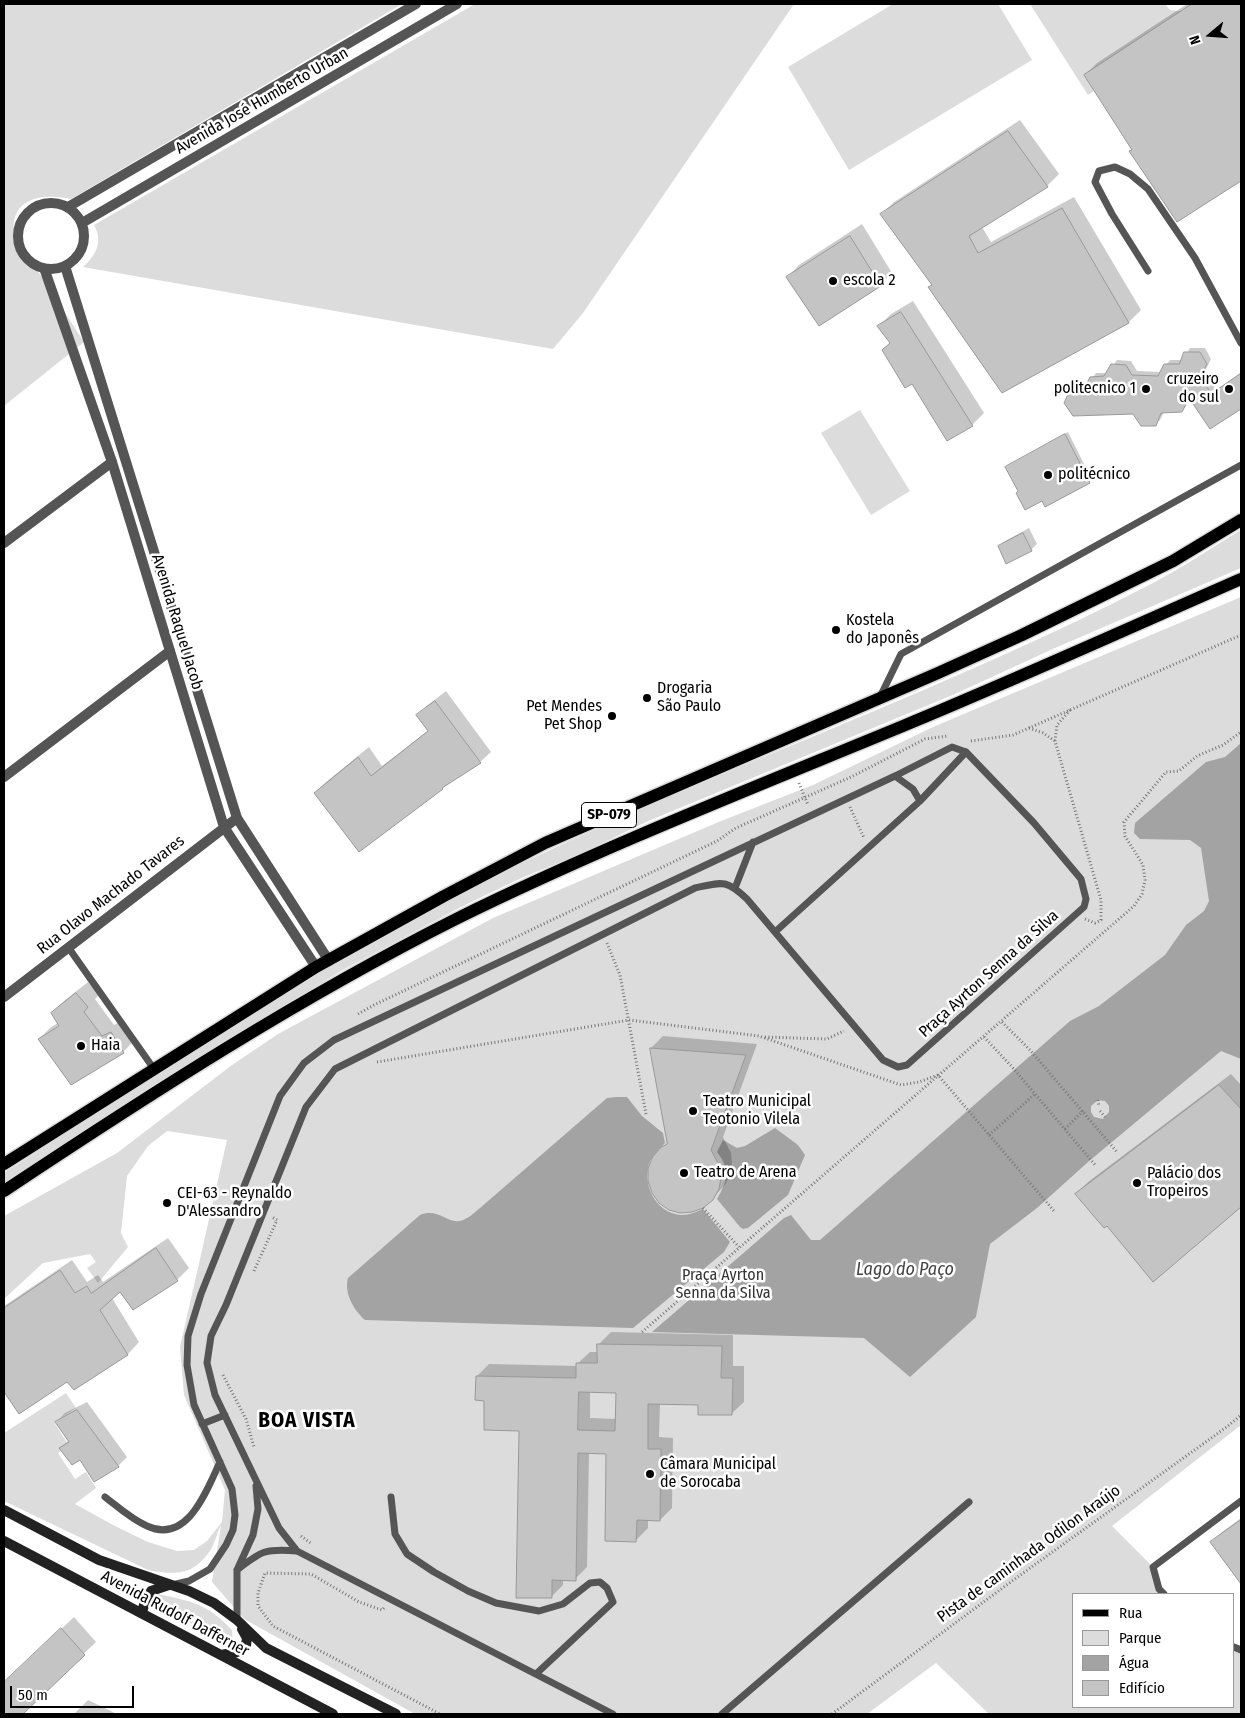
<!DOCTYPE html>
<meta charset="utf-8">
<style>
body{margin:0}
#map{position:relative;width:1245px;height:1718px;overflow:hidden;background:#fff;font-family:"Fira Sans Condensed",sans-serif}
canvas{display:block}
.frame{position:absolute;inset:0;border:5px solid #000;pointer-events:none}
.legend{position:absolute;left:1072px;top:1593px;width:162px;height:115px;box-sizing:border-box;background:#fff;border:1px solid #999;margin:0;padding:6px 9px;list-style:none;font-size:15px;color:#000}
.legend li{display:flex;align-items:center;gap:10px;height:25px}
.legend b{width:25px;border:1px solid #999}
.north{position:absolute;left:1185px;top:10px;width:50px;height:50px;-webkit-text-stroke:4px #fff;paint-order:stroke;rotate:252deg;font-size:14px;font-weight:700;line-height:20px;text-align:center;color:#000}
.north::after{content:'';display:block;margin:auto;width:18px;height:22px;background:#000;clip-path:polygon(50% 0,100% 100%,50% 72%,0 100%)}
.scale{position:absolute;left:10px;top:1686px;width:124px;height:22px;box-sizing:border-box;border:2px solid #000;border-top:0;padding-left:6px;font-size:15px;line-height:18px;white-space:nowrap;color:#000;-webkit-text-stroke:4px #fff;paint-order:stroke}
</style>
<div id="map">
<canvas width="1245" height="1718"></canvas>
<div class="frame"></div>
<ul class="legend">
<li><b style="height:6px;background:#000"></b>Rua</li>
<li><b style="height:14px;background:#dcdcdc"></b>Parque</li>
<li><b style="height:14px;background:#a3a3a3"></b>Água</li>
<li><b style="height:14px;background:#c4c4c4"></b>Edifício</li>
</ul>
<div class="north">N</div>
<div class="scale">50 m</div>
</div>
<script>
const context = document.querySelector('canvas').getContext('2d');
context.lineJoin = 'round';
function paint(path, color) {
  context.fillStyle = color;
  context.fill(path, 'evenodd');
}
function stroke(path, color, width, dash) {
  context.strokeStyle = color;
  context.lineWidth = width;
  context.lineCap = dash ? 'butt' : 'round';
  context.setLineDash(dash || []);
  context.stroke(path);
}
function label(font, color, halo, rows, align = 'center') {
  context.font = font + ' "Fira Sans Condensed",sans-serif';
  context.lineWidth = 5;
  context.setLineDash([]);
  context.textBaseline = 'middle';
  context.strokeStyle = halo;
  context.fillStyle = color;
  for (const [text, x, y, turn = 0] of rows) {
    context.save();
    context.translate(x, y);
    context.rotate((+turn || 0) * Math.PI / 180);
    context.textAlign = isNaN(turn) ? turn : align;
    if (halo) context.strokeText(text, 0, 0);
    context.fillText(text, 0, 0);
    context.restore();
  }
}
const green = new Path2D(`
 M4,4H402L71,199C51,195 23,194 15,217C13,222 14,228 13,233L84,342L4,406Z
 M475,4H794L583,313L553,349L83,267C95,256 104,242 94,225Z
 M893,4H998L1032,60L849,170L788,67Z
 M1030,4H1165L1170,10L1189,12L1191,26L1088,95Z
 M860,410L910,491L871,515L821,433Z
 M1241,530V568L1055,648L955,694L646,822L584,852L517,880L459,908L339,972L4,1183V1173C112,1104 219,1031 330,967C351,955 371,944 392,933C439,906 486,880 535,857C738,761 951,688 1151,584C1182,568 1211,548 1241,530Z
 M1241,597V1425L1112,1526L1153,1567L1164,1594H1074V1707H1234V1647L1241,1650V1714H989L936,1663L867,1714H415L244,1619L212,1582L221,1525C217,1533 215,1543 210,1551C192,1576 176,1575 148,1570L4,1501V1433L66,1393L76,1408L54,1422L69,1446L58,1453L75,1479L86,1472L96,1488L75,1504L113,1525L148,1542L177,1551L194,1550L207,1541L222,1522L225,1490L184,1395L180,1347L227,1140L167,1131L148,1146L127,1176L121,1233L128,1247L98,1283L87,1268L96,1262L90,1254L43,1263L4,1299V1216L117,1153L232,1065L278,1034L493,918L721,821L813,785L933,727Z
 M158,1594C191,1601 208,1604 232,1630L233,1641L227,1643L154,1603Z`);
const water = new Path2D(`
 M1241,743V1059L1221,1051L1088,1162L1037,1208L990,1244L976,1317L910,1377L864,1338L652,1332L784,1218L791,1215L811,1240H820L1070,1021L1099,1006L1165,955L1186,925L1204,911L1209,901L1201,848L1190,840L1140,839L1134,833L1135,823L1206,762L1225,757ZM1098,1100L1105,1101L1109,1106V1112L1103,1119L1094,1117L1091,1112V1106Z
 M616,1097H627L642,1116L663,1133L665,1143C660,1149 654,1154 650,1161C641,1183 655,1213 681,1215C689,1215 696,1212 703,1209L730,1242L724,1252L633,1328L365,1320C353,1309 344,1293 348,1278L420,1215C439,1207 448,1226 463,1220C469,1218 475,1212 480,1208L607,1098Z
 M775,1128L798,1145L805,1155L788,1195L748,1228L743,1229L740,1227L717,1199C727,1182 731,1169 717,1152L723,1140L737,1148L745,1146Z`);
const shadow = new Path2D(`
 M1187,4H1241V179L1177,220L1085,75L1097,63Z
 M1020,120L1059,174L1047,186L982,227L991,242L1074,197L1141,310L1129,322L1003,392L933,284L882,214L894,202Z
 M862,224L892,273L880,285L788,277L799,265Z
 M913,301L984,413L972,425L948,439L913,382L892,342L879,326L891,314Z
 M1190,348H1205L1211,359L1205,371L1216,390L1241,373V407L1211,428L1190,398L1186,406L1182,411L1164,412L1160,420L1155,424L1134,413L1071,391L1076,386H1087L1096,373H1108L1117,360L1131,361L1137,371L1161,372L1170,360H1182Z
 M1068,432L1092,480L1046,506L1043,499L1006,467Z
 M1029,528L1037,544L1031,550L999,546L1005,541Z
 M446,691L491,752L480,762L442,788L315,793L326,782L369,747L382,766L429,730L418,715L428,705Z
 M88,982L99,995L95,999L114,1025L123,1020L135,1040L123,1052L39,1039L51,1027L58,1023L52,1013L64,1001Z
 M663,1036L757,1044L723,1137L731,1153L732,1164L730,1176L724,1186L712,1199L661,1149L668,1143L651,1048Z
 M1231,1074L1241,1085V1205L1153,1280L1107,1225L1076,1194L1088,1182Z
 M168,1238L189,1268L177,1280L134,1309L120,1290L112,1298L139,1342L128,1354L75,1388L67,1380L19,1412L4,1389V1306L72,1260L87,1282L98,1275L103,1282Z
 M611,1332L733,1335V1366H744V1402L731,1414L700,1404L660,1403L659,1437L673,1438L672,1508L660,1520L648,1519V1528L636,1540L607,1452H589L587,1567L575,1579H563V1585L551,1597L521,1430L485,1399L477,1376L489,1364L577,1366V1364L590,1352H598L599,1344ZM590,1391L617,1392V1419L590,1418Z
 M87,1402L127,1457L118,1466L95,1480L80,1458L61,1448L69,1440L56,1422L65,1413Z
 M1241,1518V1569L1235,1574L1212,1542L1222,1532Z
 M74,1617L96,1642L21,1714H4V1683Z
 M88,1700L117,1714H74Z`);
const building = new Path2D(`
 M1192,4H1241V181L1177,222L1129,151L1132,150L1084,75Z
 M1008,131L1048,187L969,236L978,253L1062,208L1129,323L1002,393L928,287L932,285L880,214Z
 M850,236L881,286L819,326L786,277Z
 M901,312L973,426L947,441L912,384L905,388L882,350L890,343L877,326Z
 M1184,352H1200L1207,364L1201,376L1211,394L1241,373V409L1210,429L1189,398L1182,412L1161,413L1156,426H1141L1133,414L1073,416L1064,403L1070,390L1084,389L1090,377L1104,376L1111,364L1126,365L1132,375L1158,376L1164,364H1179Z
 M1065,434L1090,483L1045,507L1042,501L1025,510L1016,493L1018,491L1005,467Z
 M1023,533L1032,551L1006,564L998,546Z
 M435,701L481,763L442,788L443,789L359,852L314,793L358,757L371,776L428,731L416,715Z
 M76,993L88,1007L84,1012L102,1036L111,1032L124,1053L71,1085L38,1039L59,1026L51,1013Z
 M650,1048L746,1055L711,1150L719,1165L721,1177L719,1189L713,1200L703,1208L692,1212L680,1213L669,1210L659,1203L652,1193L648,1181V1169L652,1158L660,1148L667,1144Z
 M1219,1085L1241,1109V1207L1153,1282L1107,1226L1104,1228L1075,1194Z
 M156,1248L178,1281L133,1310L120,1292L100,1310L128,1355L74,1390L67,1382L19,1414L4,1392V1308L60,1270L75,1293L87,1286L91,1293Z
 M597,1344L722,1346L721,1378H733L732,1415H698V1405L648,1404V1449H661L660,1521L637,1520L636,1542L605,1541L606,1454L578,1453L576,1581L552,1580V1598H516L519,1431L484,1430V1401L475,1400L476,1376L576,1378V1363H597ZM579,1392L616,1393L615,1431L578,1430Z
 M77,1410L119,1467L94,1482L80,1460L72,1465L59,1448L69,1442L55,1422Z
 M1241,1520V1584L1210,1542Z
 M61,1628L85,1655L23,1714H4V1682Z`);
const path = new Path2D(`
 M1070,710L1057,725L1055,741L1101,900V920L1095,923L1085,919
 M1029,728L1043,733L1055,741
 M971,741L1013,735L1241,635
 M799,783L808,805
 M850,807L864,838
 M607,943L620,975L646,1114
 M358,1014L374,1005L717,841L736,828L851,777L925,739L948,736
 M1002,1022L1030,1050L1117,1152
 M765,1037L827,1039L844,1031
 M984,1037L1013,1068L1096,1166
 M377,1062L629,1020L759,1036L901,1085L919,1082L938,1075L1054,1211
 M1098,1100L1099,1107
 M1100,1111L1105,1117
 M1065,1129L1083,1111
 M989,1135L1035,1094
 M703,1208L739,1247
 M254,1271L277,1220L272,1217
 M642,1332L1134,906L1142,894L1145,880L1143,865L1125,836L1124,822L1166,772L1179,771L1197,756L1223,745L1241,732
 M223,1375L246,1419L254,1447
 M301,1536L312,1544
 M384,1608L382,1610L359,1602L311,1574L265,1573L258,1593V1606L273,1626L440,1714
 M832,1714L1012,1581L1228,1426L1241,1415`);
const service = new Path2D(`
 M1148,271L1112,214L1095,182L1099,171L1115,167L1130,174L1148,189L1195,258L1241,343
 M880,697L901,654L1241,465
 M920,801L966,752
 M735,888L753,842
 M775,932L920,801L913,789L895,776
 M68,947L154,1069
 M202,1424L225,1415
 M105,1497C118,1507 131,1519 147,1526C188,1545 207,1489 220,1462
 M391,1497L395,1534L407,1554L434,1572L468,1591L496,1603L539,1611L563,1604L590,1583L600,1582L607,1588L613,1602L536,1674
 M237,1570C261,1551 266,1548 297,1551L613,1714
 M172,1585L189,1581L210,1569L226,1545L233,1530L235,1515L232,1489L194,1405L187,1365L188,1336L201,1294L280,1096L304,1063L334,1040L895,776L952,747L966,752L1034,823L1081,879L1086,899L1084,907L907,1065L898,1067L883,1060L747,899C726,879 722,882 695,888L335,1069L306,1107L226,1305L211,1336L207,1363L215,1395L279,1528L297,1551
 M1164,1594L1159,1589L1153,1567L1241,1501
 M237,1620V1570L253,1535L258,1509L256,1486
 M1234,1647L1241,1650
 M722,1714L969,1502`);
const minor = new Path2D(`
 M4,543L112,462
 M4,777L170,651
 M4,997L237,818`);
const tertiary = new Path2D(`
 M18 236a33 33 0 1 1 66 0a33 33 0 1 1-66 0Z
 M68,207L416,4
 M82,223L457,4
 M65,266L237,818L329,961
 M44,268L112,462L224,827L316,967`);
const secondary = new Path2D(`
 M4,1510L99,1560L189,1591L214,1603L237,1620L266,1648L396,1714
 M4,1541L333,1714
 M142,1613L145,1601L151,1591L169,1585
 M221,1655L237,1652L246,1645L247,1638L242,1629`);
const primary = new Path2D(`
 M4,1164L316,967L444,896L545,843L938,673L1022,635L1173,561L1241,520
 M4,1191C150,1094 299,998 456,919C602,847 753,788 903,726C1017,679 1129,628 1241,579`);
const markers = [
 [833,281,5,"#000"],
 [1146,389,5,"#000"],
 [1229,389,5,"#000"],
 [1048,475,5,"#000"],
 [836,630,5,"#000"],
 [647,698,5,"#000"],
 [612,716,5,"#000"],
 [81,1046,5,"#000"],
 [693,1111,5,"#000"],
 [684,1173,5,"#000"],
 [1137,1183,5,"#000"],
 [167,1203,5,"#000"],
 [650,1474,5,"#000"]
];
const shields = [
 [609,815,55]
];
const shieldNames = [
 ["SP-079",609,815]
];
const streetNames = [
 ["Avenida José Humberto Urban",262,101,-30],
 ["Avenida Raquel Jacob",177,622,73],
 ["Rua Olavo Machado Tavares",111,895,-38],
 ["Praça Ayrton Senna da Silva",989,974,-42],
 ["Pista de caminhada Odilon Araújo",1029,1554,-36],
 ["Avenida Rudolf Dafferner",175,1614,28]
];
const poiNames = [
 ["escola 2",843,281],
 ["cruzeiro",1219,380,"right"],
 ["do sul",1219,398,"right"],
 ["politecnico 1",1136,389,"right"],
 ["politécnico",1058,475],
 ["Kostela",846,621],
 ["do Japonês",846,639],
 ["Drogaria",657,689],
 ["São Paulo",657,707],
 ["Pet Mendes",602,707,"right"],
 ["Pet Shop",602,725,"right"],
 ["Haia",91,1046],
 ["Teatro Municipal",703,1102],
 ["Teotonio Vilela",703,1120],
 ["Teatro de Arena",694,1173],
 ["Palácio dos",1147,1174],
 ["Tropeiros",1147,1192],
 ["CEI-63 - Reynaldo",177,1194],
 ["D'Alessandro",177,1212],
 ["Câmara Municipal",660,1465],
 ["de Sorocaba",660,1483]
];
const parkNames = [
 ["Praça Ayrton",723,1276],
 ["Senna da Silva",723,1294]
];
const waterNames = [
 ["Lago do Paço",905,1270]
];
const districtNames = [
 ["BOA VISTA",307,1421]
];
paint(green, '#dcdcdc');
paint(water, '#a3a3a3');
paint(shadow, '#0003');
paint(building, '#c4c4c4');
stroke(building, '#999', 1);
stroke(primary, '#dbdbdb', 15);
stroke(path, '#777', 3, [1, 2.5]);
stroke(service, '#555', 7);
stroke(minor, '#555', 10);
stroke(tertiary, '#555', 10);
stroke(secondary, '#222', 10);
stroke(primary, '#000', 12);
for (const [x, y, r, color] of markers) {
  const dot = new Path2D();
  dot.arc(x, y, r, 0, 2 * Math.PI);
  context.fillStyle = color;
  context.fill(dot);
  stroke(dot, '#fff', 2);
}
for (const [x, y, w] of shields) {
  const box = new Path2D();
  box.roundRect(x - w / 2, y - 12.5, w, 25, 4);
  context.fillStyle = '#fff';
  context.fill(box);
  stroke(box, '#000', 1);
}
label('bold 15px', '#000', null, shieldNames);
label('16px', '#000', '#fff', streetNames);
label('16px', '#000', '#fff', poiNames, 'left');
label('16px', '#333', '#fff', parkNames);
label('italic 18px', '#444', '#fff', waterNames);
context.letterSpacing = '1px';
label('bold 21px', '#000', '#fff', districtNames);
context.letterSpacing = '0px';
</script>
